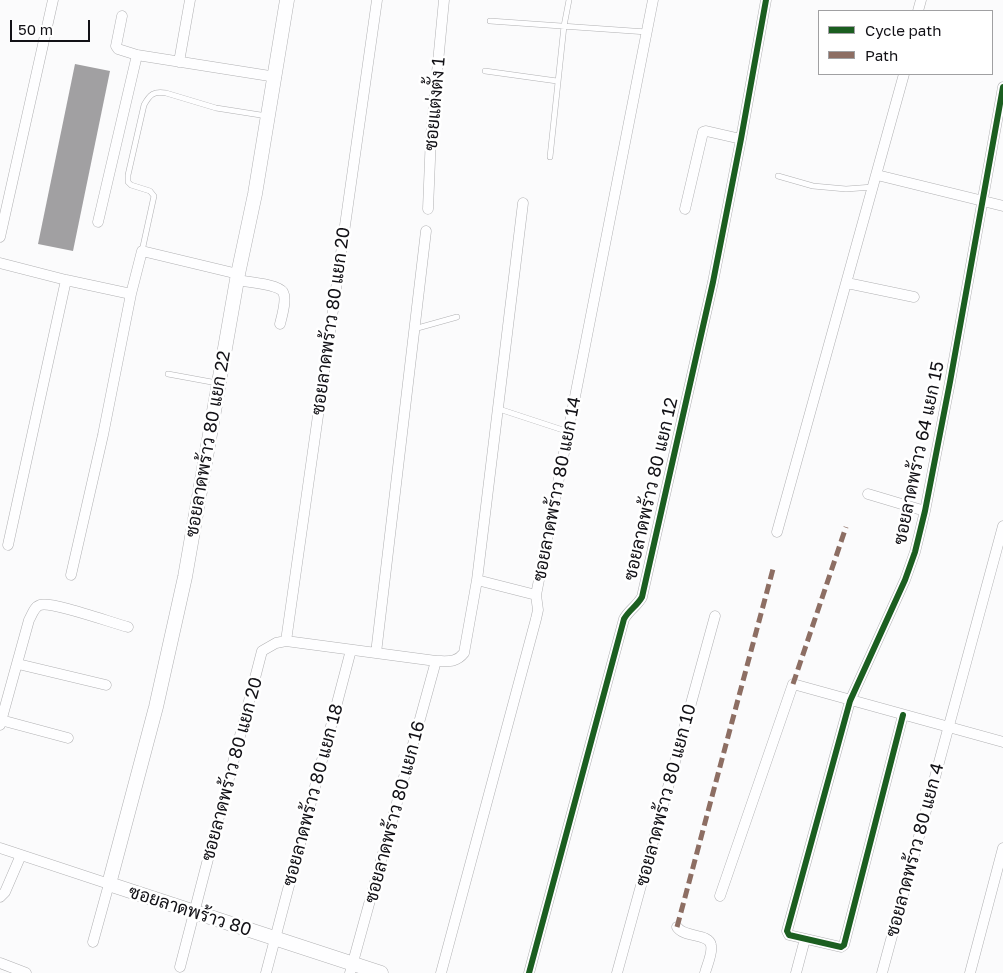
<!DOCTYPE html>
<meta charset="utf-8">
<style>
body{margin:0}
#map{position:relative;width:1003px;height:973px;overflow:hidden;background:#fbfbfc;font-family:"Golos Text",sans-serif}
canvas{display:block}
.legend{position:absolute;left:818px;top:10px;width:175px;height:65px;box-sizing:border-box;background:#fff;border:1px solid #a0a0a2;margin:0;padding:6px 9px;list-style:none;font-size:15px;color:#121116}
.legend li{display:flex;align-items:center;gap:10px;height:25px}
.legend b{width:25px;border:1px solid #a0a0a2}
.scale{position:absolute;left:10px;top:20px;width:80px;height:22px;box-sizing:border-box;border:2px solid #121116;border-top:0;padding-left:6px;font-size:15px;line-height:18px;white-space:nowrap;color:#121116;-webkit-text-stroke:4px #fff;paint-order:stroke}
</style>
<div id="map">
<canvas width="1003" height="973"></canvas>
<ul class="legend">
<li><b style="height:6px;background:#1b5e20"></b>Cycle path</li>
<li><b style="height:6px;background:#8d6e63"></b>Path</li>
</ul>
<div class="scale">50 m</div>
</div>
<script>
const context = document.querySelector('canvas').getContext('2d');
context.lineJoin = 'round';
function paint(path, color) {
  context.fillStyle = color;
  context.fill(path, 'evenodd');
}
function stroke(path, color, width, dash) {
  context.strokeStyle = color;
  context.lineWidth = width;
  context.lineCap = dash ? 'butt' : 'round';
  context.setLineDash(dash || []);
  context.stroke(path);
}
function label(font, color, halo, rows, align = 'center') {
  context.font = font + ' "Golos Text",Sarabun,sans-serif';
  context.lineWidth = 5;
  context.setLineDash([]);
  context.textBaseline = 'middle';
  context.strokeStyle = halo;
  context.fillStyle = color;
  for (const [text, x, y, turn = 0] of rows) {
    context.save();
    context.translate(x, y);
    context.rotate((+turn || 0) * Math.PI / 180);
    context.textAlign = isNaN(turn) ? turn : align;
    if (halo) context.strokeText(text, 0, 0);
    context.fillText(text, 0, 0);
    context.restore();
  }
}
const building = new Path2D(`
 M75,64L110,71L73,251L38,244Z`);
const service = new Path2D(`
 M490,21L647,32
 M485,71L557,81
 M550,157L564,26L569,0
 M778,176L813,186L846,189L873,187
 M142,251L154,196L150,191L131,185L128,182V175L144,105C150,94 154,91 166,93L216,108L267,116
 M414,329L457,317
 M168,374L217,383
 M499,409L569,432`);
const minor = new Path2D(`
 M918,11L921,0
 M122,16L116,46L118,49L137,55L276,77
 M179,62L190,0
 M877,175L1003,206
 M428,209L431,135L444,0
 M685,209L703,132L706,131L741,139
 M98,222L137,55
 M0,237L53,0
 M0,263L66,280L131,294
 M237,280C247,282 278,284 283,292C287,299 282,316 280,324
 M847,283L914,297
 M868,494L925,511
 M777,532L904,74
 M8,545L66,280
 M71,575L103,435L131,294L142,251L238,274
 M477,580L536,595
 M286,641L377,0
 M376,653L426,231
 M18,664L106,685
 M903,715L844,945L841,947L789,935L787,931L850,701L905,580L915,552L925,511L950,382L1003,87
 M1,720L68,738
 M0,725L29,620C32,615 34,607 40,605C52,601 112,623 128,627
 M0,848L109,884L93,942
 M720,896L793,684L1003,742
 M0,897L5,892L21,855
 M677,927C684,938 709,933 711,945C713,953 707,965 705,973
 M0,963L26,973
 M180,967L262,651L276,643L286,641L436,661C448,661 456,663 464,653L477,580L523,203
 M266,973L351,650
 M350,973L436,661
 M441,973L536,619L538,610L536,595L653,0
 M529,973L624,619C629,610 637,606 642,597L713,282L741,139L766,0
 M617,973L715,616
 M796,973L805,939
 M882,973L1003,526
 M970,973L1003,848`);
const tertiary = new Path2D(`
 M287,0L255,194L238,274L185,577L156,707L109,884L381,973`);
const quiet = new Path2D(`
 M793,684L846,527
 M677,927L773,569`);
const cycleway = new Path2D(`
 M903,715L844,945L841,947L789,935L787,931L850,701L905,580L915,552L925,511L950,382L1003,87
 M529,973L624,619C629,610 637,606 642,597L713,282L741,139L766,0`);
const streetNames = [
 ["ซอยแต่งตั้ง 1",435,104,-85],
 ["ซอยลาดพร้าว 80 แยก 20",331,321,-82],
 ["ซอยลาดพร้าว 80 แยก 22",208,444,-80],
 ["ซอยลาดพร้าว 64 แยก 15",919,453,-78],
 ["ซอยลาดพร้าว 80 แยก 14",557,489,-79],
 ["ซอยลาดพร้าว 80 แยก 12",651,489,-77],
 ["ซอยลาดพร้าว 80 แยก 20",232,769,-75],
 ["ซอยลาดพร้าว 80 แยก 18",313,795,-75],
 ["ซอยลาดพร้าว 80 แยก 10",666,795,-75],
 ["ซอยลาดพร้าว 80 แยก 16",395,812,-75],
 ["ซอยลาดพร้าว 80 แยก 4",915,850,-75],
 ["ซอยลาดพร้าว 80",190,911,18]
];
paint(building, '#a1a0a2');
stroke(service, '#b1b1b3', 6);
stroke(minor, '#b1b1b3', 11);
stroke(tertiary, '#b1b1b3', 15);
stroke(service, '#fefeff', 5);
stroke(minor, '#fefeff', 10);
stroke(tertiary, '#fefeff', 14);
stroke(quiet, '#8d6e63', 5, [10, 5]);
stroke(cycleway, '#1b5e20', 6);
label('18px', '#121116', '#fff', streetNames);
</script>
